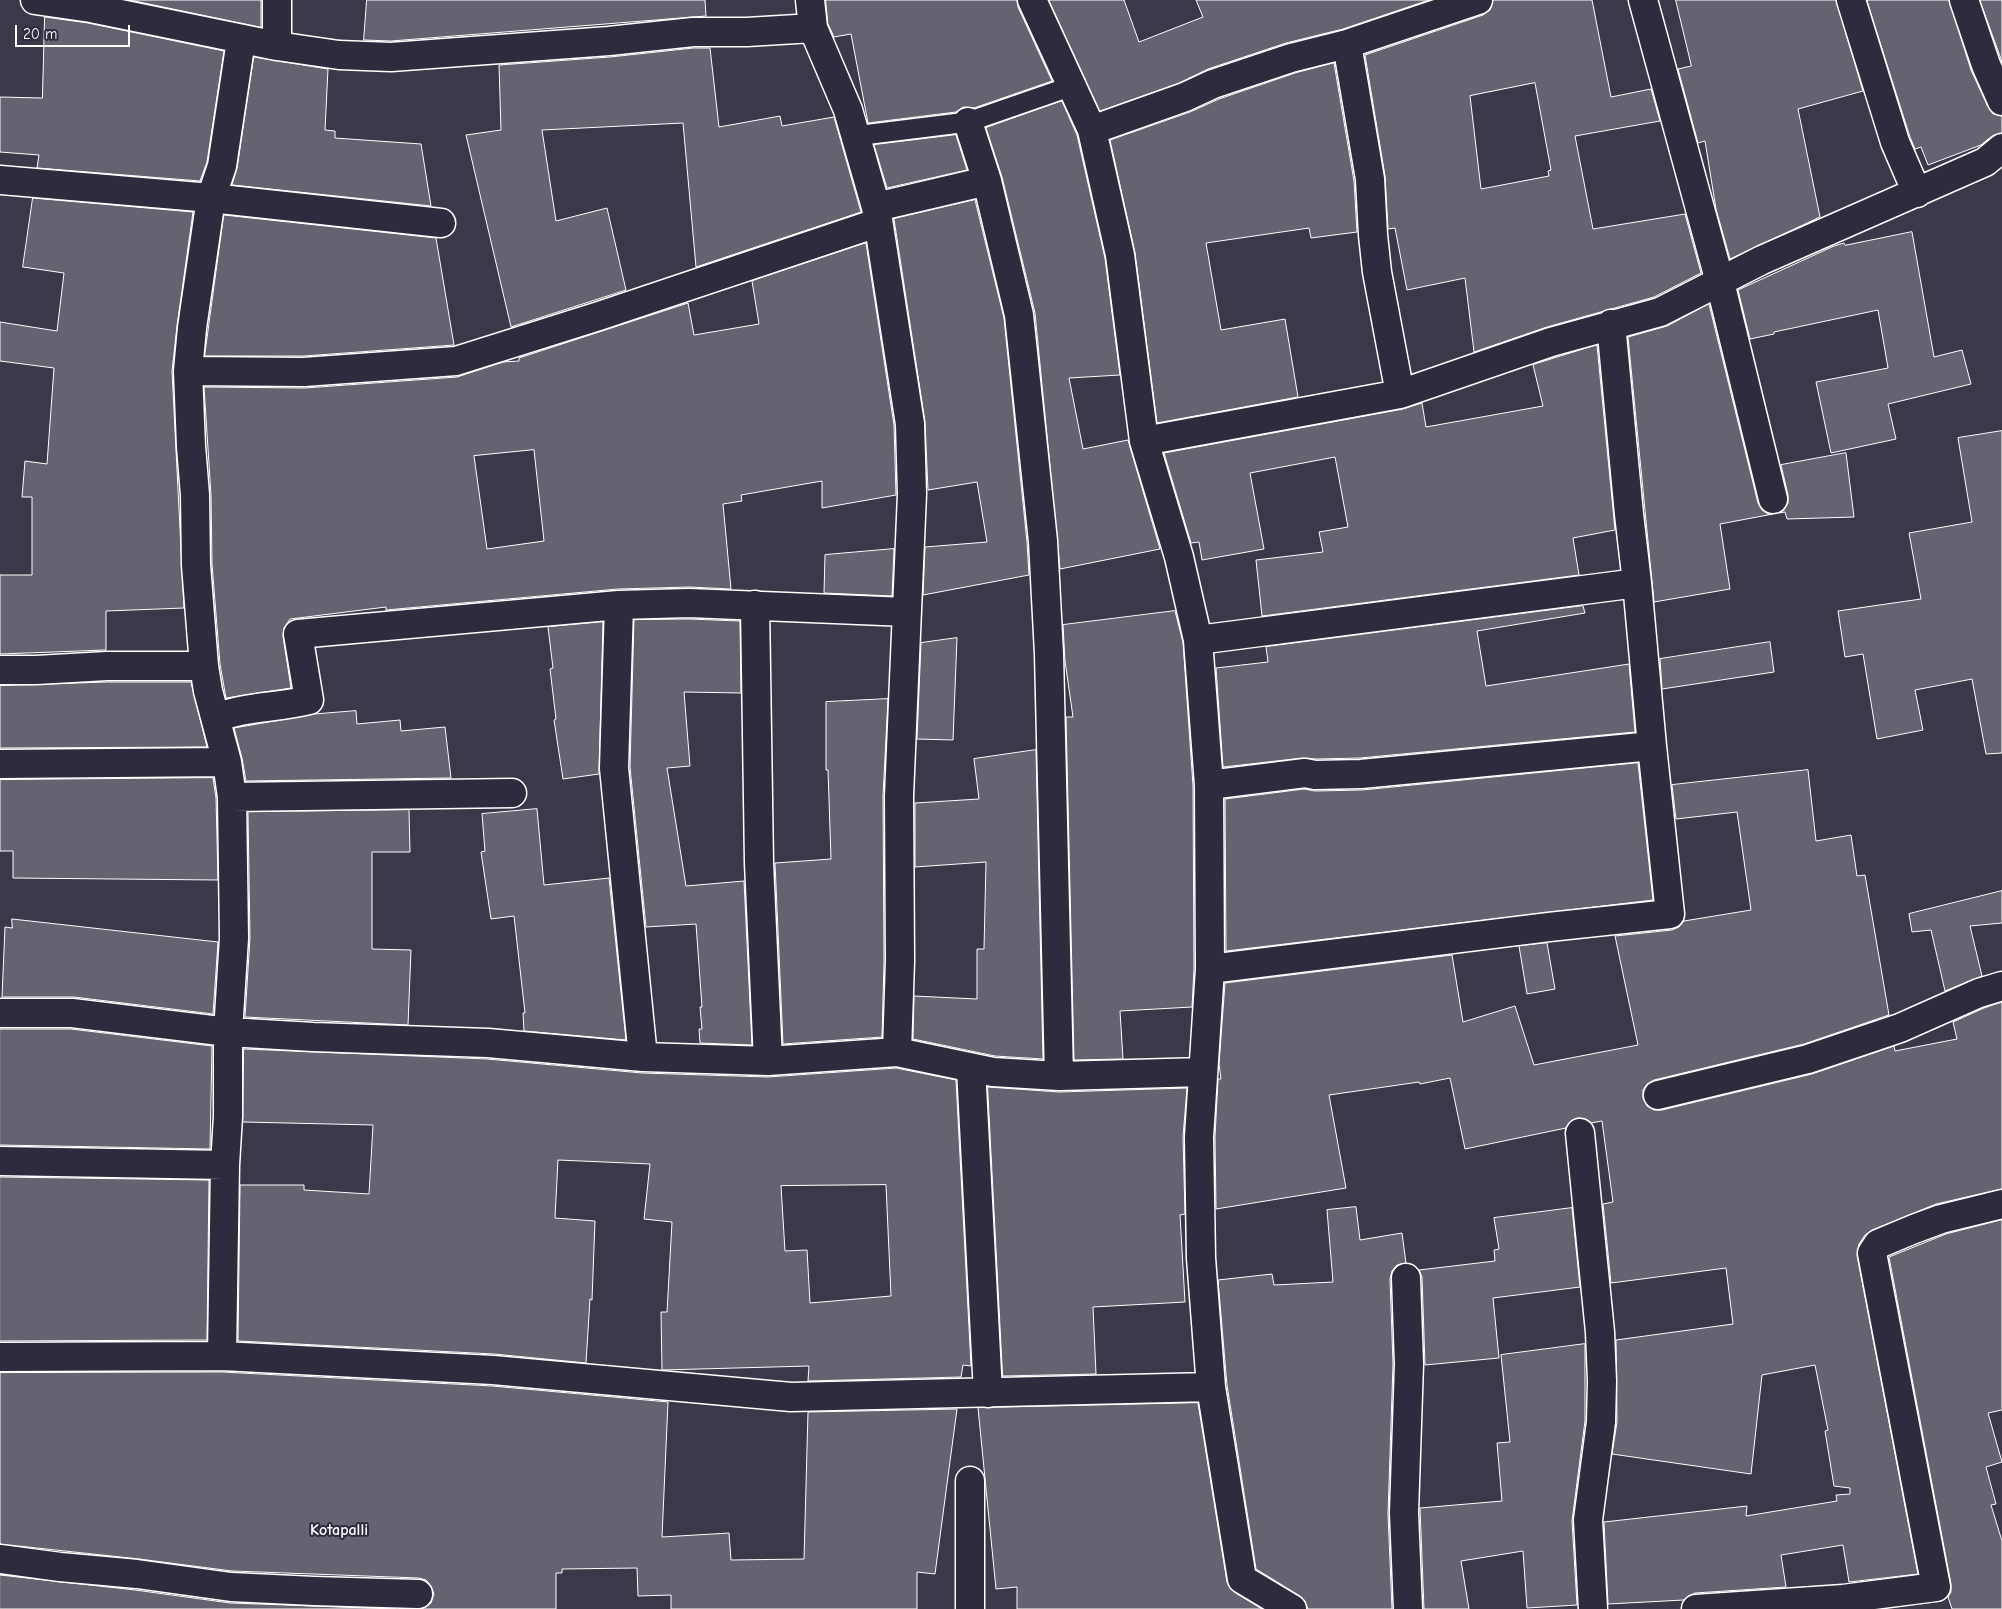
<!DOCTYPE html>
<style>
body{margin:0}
#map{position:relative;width:2002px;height:1609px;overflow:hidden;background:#3c3749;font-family:"Comic Neue",sans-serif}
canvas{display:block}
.scale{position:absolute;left:15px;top:25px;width:115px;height:22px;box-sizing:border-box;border:2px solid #fff;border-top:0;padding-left:6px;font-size:15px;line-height:18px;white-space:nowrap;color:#fff;-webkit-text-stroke:4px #2f2a3d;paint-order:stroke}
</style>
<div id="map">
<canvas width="2002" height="1609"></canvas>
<div class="scale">20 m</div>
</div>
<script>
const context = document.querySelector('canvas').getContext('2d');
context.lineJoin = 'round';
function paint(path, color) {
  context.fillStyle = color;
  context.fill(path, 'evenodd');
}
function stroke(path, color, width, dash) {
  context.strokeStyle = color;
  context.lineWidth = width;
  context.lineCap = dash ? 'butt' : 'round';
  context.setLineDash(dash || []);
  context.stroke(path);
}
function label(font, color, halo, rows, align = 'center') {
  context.font = font + ' "Comic Neue",sans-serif';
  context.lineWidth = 4;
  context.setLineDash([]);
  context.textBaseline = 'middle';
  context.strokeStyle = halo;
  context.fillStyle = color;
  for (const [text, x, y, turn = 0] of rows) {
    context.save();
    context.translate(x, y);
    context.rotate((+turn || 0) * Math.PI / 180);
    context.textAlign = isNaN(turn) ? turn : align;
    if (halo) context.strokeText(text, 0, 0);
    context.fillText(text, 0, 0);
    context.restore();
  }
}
const building = new Path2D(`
 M130,0H261V27Z
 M367,0H705L706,16L391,41L364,40Z
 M826,0H1017L1018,7L1052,81L974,108L963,107L956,112L868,123L851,34L834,37L828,24Z
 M1049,0H1124L1139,42L1203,17L1196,0H1429L1343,29L1286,43L1208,69L1179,83L1100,111Z
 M1493,0H1592L1611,97L1651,89L1660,121L1575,136L1593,229L1685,214L1701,273L1654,297L1547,327L1474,352L1465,278L1407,290L1395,228L1388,229L1385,176L1365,55L1483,15L1490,10ZM1535,83L1551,170L1548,171L1549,176L1481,189L1470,96Z
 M1676,0H1836L1863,91L1798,109L1820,217L1730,259L1716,209L1705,141L1698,143L1678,69L1691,66Z
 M1867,0H1949L1971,70L1988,107L1993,114L2002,116V133L1992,136L1981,145L1928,165L1921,147L1915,149L1910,137Z
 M1980,0H2002V63L2001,59Z
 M45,17L88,23L224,51L207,162L200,181L37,168L39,155L0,152V97L42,98Z
 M694,48H710L719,127L780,116L782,126L834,117L861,212L696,267L683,123L542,130L556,221L607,208L626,290L511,327L466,135L501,130L499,65L610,57Z
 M254,57L328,69L325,130L335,131V138L421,144L431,206L232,185L237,168Z
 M1334,63L1354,181L1357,232L1311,238L1309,228L1206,243L1221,330L1285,319L1298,397L1157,423L1135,253L1110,140L1190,112L1219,99L1295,73Z
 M1062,101L1077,135L1105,258L1120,375L1069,378L1083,449L1128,440L1160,549L1060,569L1035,313L1002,177L986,128Z
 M956,135L967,170L887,188L874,145Z
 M33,198L193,212L177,326L172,371L184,608L106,611V650L0,654V575H32V497H22L25,461L47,464L54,368L0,361V322L57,331L64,273L23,267Z
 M975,200L1004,318L1027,542L1029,575L923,595L925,547L987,542L977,482L928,490L925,422L894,219Z
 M224,215L436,238L454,345L304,356H205Z
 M1912,232L1934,357L1962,350L1971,384L1888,404L1896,439L1831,453L1816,382L1888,368L1878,310L1774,332V334L1750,339L1738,290L1834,246L1844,243L1845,245Z
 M866,243L894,425L896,495L822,508V481L741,495L742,501L723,504L731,589L689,587L618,589L386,610V607L290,619L284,628L283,636L291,688L226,698L220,664L212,564L211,495L204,387L305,388L457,377L503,362L519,361V358L688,303L694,335L759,324L752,281ZM534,450L544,541L487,549L474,456Z
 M1709,304L1758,503L1762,510L1768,514H1773L1720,524L1730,589L1654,602L1628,337L1667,326Z
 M1597,345L1615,530L1573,538L1579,575L1262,616L1256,560L1323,552L1319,532L1348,527L1335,457L1250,473L1264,549L1202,560L1199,542L1191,543L1164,453L1403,409L1422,403L1426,427L1543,406L1533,365Z
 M2002,431V753L1986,754L1972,679L1915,690L1923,730L1877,739L1863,654L1845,657L1838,611L1921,599L1909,533L1972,522L1958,438Z
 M1846,453L1854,517L1787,519L1785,512L1779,513L1784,510L1788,503V495L1781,465Z
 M894,549L892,596L824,593L825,555Z
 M1583,606L1585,613L1477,631L1486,686L1629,664L1635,732L1360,758L1316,759L1303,758L1223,767L1216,668L1268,662L1266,647Z
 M1175,611L1183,642L1193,786L1194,969L1192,1007L1120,1011L1123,1059L1074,1060L1066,717H1073L1065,661L1063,625Z
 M689,619L740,621L741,693L684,692L690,766L667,768L686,886L744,881L752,1045L700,1043L699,1029H702L700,1007H702L696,924L646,927L630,767L634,620Z
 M603,622L599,774L563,779L554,720L556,719L550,669L553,668L548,627Z
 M957,638L953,740L917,739L921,643Z
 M1770,642L1774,672L1662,689L1660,659Z
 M107,682H191L207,747L0,748V686Z
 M888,699L883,796L884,961L882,1037L783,1044L775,863L831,859L828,770H826V702Z
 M356,711L357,724L400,720L401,731L445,727L451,778L246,781L242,758L234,728L315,714Z
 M1036,750L1043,1059L995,1056L913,1039L914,996L977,999V949H984L986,862L915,867V803L979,799L974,759Z
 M1638,763L1653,900L1226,951L1225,799L1304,789L1315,791L1362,790Z
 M1808,770L1816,841L1851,835L1857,876L1865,875L1889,1015L1804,1044L1654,1080L1647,1084L1643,1090V1098L1647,1106L1654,1110H1662L1812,1074L1894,1046L1895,1051L1957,1039L1953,1022L1984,1008L2002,1002V1189L1936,1204L1872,1230L1865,1235L1859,1244L1857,1255L1918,1574L1849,1582L1843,1545L1781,1555L1786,1587L1695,1593L1688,1596L1684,1600L1608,1604L1604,1522L1747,1506L1746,1516L1837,1501L1836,1495L1850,1494V1488L1834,1486L1825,1431L1828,1430L1815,1365L1762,1375L1751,1474L1612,1454L1617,1422L1616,1340L1733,1324L1726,1268L1611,1283L1603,1204L1613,1202L1602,1121L1591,1123L1586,1119L1578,1118L1571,1121L1566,1128L1465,1149L1450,1078L1420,1084L1419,1082L1329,1095L1346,1188L1216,1209L1215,1137L1218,1079H1221L1219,1064L1225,983L1452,955L1463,1022L1515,1006L1534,1065L1638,1045L1615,936L1672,930L1679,927L1684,921L1751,910L1737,812L1676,819L1672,785Z
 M213,778L216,798L218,880L13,878V851H0V780Z
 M537,809L544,885L609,878L626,1040L524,1031L523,1013H525L514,916L491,919L481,852L485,851L482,814Z
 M409,810L410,852H372V949L411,950L408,1025L245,1017L250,938L248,812Z
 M2002,891V923L1970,926L1982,976L1945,991L1931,930L1912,932L1909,914Z
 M12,919L218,942L213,1014L74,997H2L5,927L12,928Z
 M1547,943L1555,989L1527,994L1519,946Z
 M0,1029H71L212,1046L210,1149L0,1145Z
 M244,1049L487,1059L642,1073L768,1077L896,1068L956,1080L971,1366L963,1365L961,1377L808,1381L809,1366L662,1370L661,1312H667L672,1222L644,1219L650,1164L558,1160L555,1218L595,1221L592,1300L590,1299L586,1363L494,1354L238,1341L240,1185H304V1190L369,1194L373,1125L243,1122ZM886,1185L891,1296L810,1303L807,1250L785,1251L781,1186Z
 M988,1087L1059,1092L1187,1088L1183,1137L1185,1214L1180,1215L1185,1302L1093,1307L1096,1374L1003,1376Z
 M0,1177L209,1180L207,1340L0,1341Z
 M1356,1207L1360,1240L1402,1233L1406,1263L1397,1265L1392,1271L1390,1279L1393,1364L1388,1514L1392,1609H1308L1305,1601L1300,1596L1256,1569L1227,1385L1218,1280L1272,1274L1274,1285L1333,1282L1327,1210Z
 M1572,1208L1580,1287L1493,1298L1499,1358L1425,1365L1422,1277L1419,1270L1495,1261L1494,1250L1499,1249L1494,1218Z
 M2002,1220V1410L1988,1413L2002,1462L1986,1467L1996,1504L1991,1505L2002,1541V1609H1952L1948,1597L1951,1592V1584L1889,1257L1946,1234Z
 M1585,1344V1421L1572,1521L1577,1605L1527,1608L1523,1551L1461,1561L1469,1609H1424L1420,1508L1502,1501L1497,1443L1510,1442L1501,1355Z
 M222,1372L492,1386L668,1402L662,1537L729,1533L731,1560L804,1559L808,1412L957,1409L935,1574L917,1572V1609H671V1595L638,1596L637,1568L562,1569V1573H556V1609H420L426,1607L431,1603L434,1594L431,1586L426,1580L419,1578L232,1571L139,1559L0,1544V1373Z
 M1198,1403L1227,1582L1234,1592L1262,1609H1017V1587L996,1589L978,1408Z
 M0,1575L135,1590L230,1603L396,1609H0Z`);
const lane = new Path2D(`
 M855,136L968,122L1072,86`);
const street = new Path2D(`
 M35,0L91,8L277,46L339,55L391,57L609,41L693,32H747L813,28
 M810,0L813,28L848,110L876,207L910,424L912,494L899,796L900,961L897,1052
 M1032,0L1092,130L1120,255L1144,441L1179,557L1198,640L1209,785L1210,969L1199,1137L1201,1258L1211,1387L1242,1579L1292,1609
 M1643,0L1720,282L1773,499
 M1851,0L1895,142L1917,193
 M1964,0L1986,65L2002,101
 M1347,44L1370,179L1373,235L1377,272L1400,394
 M277,46V0
 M968,122L987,181L1019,315L1043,541L1049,654L1059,1076
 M1092,130L1185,97L1213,84L1291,58L1347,44L1478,0
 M0,180L211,198L441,223
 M876,207L987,181
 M188,371L304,372L456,361L599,316L877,223
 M1144,441L1400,394L1551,342L1660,312L1762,260L1985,162L2002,148
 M619,605L614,768L643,1057
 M755,605L759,863L768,1061
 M1198,640L1637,583
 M0,670H36L107,666H204
 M216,718C245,706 278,708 309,700L298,634L619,605L689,603L907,612
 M0,764L227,762
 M1209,785L1305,773L1315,775L1361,774L1652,746
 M232,797L512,793
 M1210,969L1549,927L1670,914L1652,746L1637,583L1629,514L1611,324
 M0,1013H72L228,1032L313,1037L488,1043L643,1057L768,1061L897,1052L993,1072L1059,1076L1203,1072
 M971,1068L988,1393
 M1658,1095L1808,1059L1900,1028L1979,993L2002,986
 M1580,1133L1600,1332L1602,1381L1601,1422L1588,1520L1593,1609
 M0,1161L225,1165
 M1406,1278L1409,1364L1404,1513L1408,1609
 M222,1356L225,1165L228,1116V1032L234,938L232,797L227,762L208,691L204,666L196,565L195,495L191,446L188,371L192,328L211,198L222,166L241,40
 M0,1357L222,1356L493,1370L791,1397L1211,1387
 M970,1481V1609
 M0,1559L60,1567L137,1574L231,1587L314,1591L418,1594
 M1696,1609L1843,1599L1936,1587L1872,1253L1878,1244L1914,1229L1941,1219L2002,1204`);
const neighbourhoodNames = [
 ["Kotapalli",339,1530]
];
paint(building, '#666270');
stroke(building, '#fff', 1);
stroke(lane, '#fff', 22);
stroke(street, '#fff', 31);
stroke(lane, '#2f2a3d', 19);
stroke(street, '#2f2a3d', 28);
label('bold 16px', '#fff', '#2f2a3d', neighbourhoodNames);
</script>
